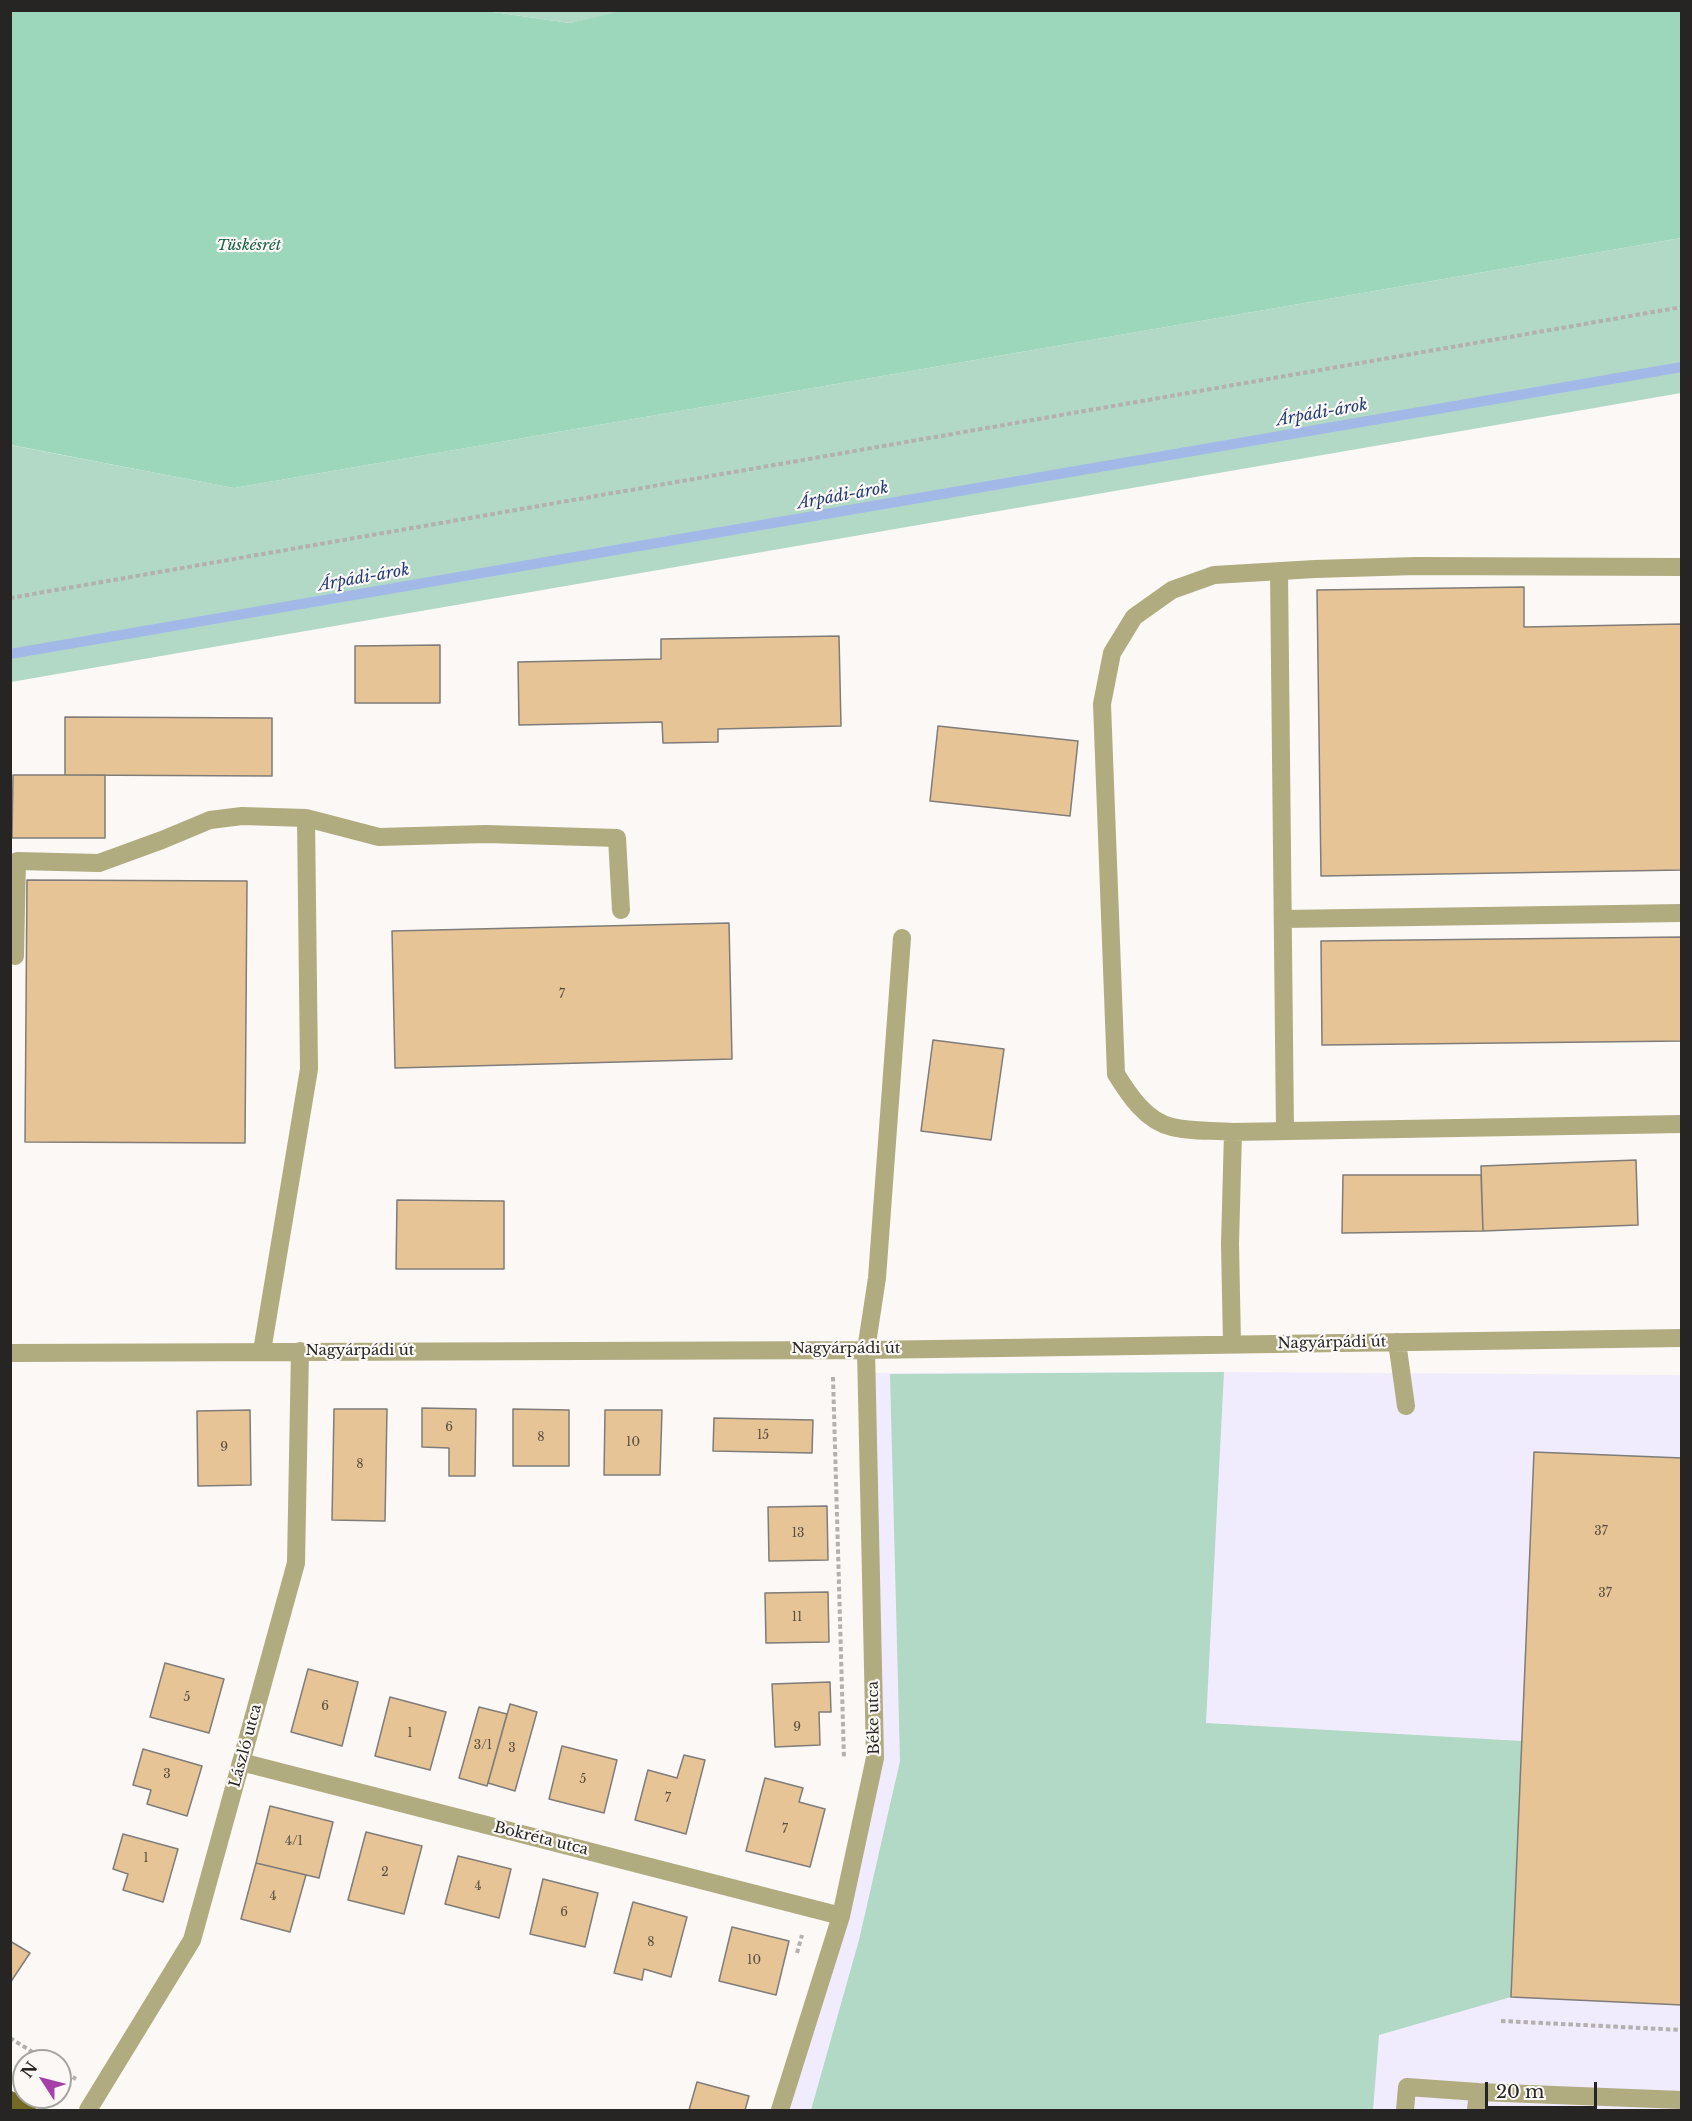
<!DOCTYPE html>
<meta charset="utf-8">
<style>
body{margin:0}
#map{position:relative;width:1692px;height:2121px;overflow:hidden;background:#fbf8f5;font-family:"Libre Baskerville",serif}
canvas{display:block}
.frame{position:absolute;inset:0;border:12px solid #262524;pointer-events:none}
.north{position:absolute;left:12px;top:2049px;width:60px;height:60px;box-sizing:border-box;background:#fbf8f5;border:2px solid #a6a4a1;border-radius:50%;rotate:306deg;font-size:16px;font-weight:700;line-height:24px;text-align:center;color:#262524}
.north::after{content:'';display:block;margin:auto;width:21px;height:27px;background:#a440a6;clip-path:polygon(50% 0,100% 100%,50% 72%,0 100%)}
.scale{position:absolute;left:1485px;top:2082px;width:112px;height:27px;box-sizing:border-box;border:3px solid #262524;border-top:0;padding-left:8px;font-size:18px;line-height:21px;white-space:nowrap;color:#262524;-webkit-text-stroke:4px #fbf8f5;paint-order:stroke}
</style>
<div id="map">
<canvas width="1692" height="2121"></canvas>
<div class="frame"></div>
<div class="north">N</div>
<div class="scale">20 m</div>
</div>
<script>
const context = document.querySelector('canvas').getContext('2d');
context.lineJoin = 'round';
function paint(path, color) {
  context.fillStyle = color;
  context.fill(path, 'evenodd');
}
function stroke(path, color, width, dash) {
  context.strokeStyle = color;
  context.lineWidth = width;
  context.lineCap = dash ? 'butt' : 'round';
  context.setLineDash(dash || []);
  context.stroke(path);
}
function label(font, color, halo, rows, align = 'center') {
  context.font = font + ' "Libre Baskerville",serif';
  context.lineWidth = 4.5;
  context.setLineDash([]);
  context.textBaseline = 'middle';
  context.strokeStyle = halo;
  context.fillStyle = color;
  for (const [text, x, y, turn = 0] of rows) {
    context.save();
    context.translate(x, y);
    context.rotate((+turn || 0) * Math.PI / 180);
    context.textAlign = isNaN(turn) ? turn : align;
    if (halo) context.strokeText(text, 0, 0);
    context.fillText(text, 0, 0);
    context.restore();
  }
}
const commercial = new Path2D(`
 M1224,1372L1681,1375V2110H783L878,1757L871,1373Z`);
const green = new Path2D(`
 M486,11H626L570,23Z
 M1681,238V393L11,682L10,445L234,488Z
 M1224,1372L1206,1723L1522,1741L1511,1997L1379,2035L1373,2110H811L859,1940L900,1761L890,1374Z`);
const forest = new Path2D(`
 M486,11L570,23L626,10L1681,11V238L234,488L11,445V11Z`);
const stream = new Path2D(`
 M10,654L1682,367`);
const building = new Path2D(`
 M1524,587V627L1682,624V870L1321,876L1317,590Z
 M839,636L841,726L718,729V742L663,743L662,722L519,725L518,662L661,659V639Z
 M440,645V703H355V646Z
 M65,717L272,718V776L65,775Z
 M938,726L1078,741L1070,816L930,801Z
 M13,775H105V838H12Z
 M27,880L247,881L245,1143L25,1142Z
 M729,923L732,1059L395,1068L392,931Z
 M1682,937V1041L1322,1045L1321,941Z
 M933,1040L1004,1049L991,1140L921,1131Z
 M1636,1160L1638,1225L1483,1231L1481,1166Z
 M1343,1175H1481L1483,1231L1342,1233Z
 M397,1200L504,1201V1269H396Z
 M422,1408L476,1409L475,1476H449V1448L422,1447Z
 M334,1409H387L385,1521L332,1520Z
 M513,1409L569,1410V1466H513Z
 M250,1410L251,1485L198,1486L197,1411Z
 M605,1410H662L660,1475H604Z
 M714,1418L813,1420L812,1453L713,1451Z
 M1534,1452L1682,1458V2005L1511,1997Z
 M827,1506L828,1560L769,1561L768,1507Z
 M828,1592L829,1642L766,1643L765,1593Z
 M165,1663L224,1679L209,1733L150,1717Z
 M308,1669L358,1682L342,1746L291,1732Z
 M830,1682L831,1712H819L820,1745L775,1747L772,1684Z
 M390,1697L446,1712L430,1770L375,1756Z
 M510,1704L537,1712L515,1791L488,1783Z
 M479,1707L507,1714L487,1786L459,1778Z
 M562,1746L617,1760L604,1813L549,1799Z
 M143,1749L202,1766L187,1816L147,1804L151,1790L133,1785Z
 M684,1755L705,1760L686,1834L635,1820L648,1770L677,1778Z
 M765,1778L803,1788L799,1802L825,1809L810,1867L746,1851Z
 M270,1806L333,1822L319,1878L256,1863Z
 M366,1832L422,1846L404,1914L348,1900Z
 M123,1834L178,1849L163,1902L123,1890L128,1874L113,1869Z
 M458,1856L511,1869L499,1918L445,1904Z
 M256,1863L306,1875L290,1932L241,1919Z
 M543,1879L598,1893L585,1947L530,1934Z
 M633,1902L687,1917L671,1977L644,1969L642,1980L614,1973Z
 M732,1927L789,1941L776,1995L719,1981Z
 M10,1941L30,1953L10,1983Z
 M697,2082L749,2096L745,2110H689Z`);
const path = new Path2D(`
 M10,598L1682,307
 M833,1377L844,1759
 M797,1953L802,1935
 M1501,2021L1682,2030
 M10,2038L47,2061
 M60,2069L76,2079`);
const minor = new Path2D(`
 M1279,571L1285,1131
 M306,818L379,837L486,834L617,838L621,910
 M1283,919L1682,913
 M15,956L17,861L99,863L162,840L210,820L242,816L306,818L309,1069L262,1351
 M1233,1132C1213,1130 1191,1132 1172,1127C1146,1121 1129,1095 1116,1074L1102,704L1112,653L1134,617L1172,590L1214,575L1315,569L1416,566L1682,567
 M1397,1342L1406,1406
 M1232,1344L1230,1244L1233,1132L1682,1124
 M10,1353L866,1350L1682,1338
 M241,1762L841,1916
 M88,2110L192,1940L296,1563L300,1351
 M780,2110L841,1916L875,1758L866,1350L877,1278L902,938
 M1405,2110L1407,2087L1478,2092
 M1476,2110L1478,2092L1682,2100`);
const major = new Path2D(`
 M10,2100L27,2110`);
const numberNames = [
 ["7",562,995],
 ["6",449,1428],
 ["15",763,1436],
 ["8",541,1438],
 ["10",633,1443],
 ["9",224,1448],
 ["8",360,1465],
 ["37",1601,1532],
 ["13",798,1534],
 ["37",1605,1594],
 ["11",797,1618],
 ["5",187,1698],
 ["6",325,1707],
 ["9",797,1728],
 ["1",410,1734],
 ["3/1",483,1746],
 ["3",512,1749],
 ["3",167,1775],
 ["5",583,1780],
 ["7",668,1799],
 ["7",785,1830],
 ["4/1",294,1842],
 ["1",146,1859],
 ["2",385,1873],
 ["4",478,1887],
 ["4",273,1897],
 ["6",564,1913],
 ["8",651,1943],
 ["10",754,1961]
];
const parkNames = [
 ["Tüskésrét",249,246]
];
const streetNames = [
 ["Nagyárpádi út",1332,1343,-1],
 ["Nagyárpádi út",846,1349],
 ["Nagyárpádi út",360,1351],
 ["Béke utca",874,1718,-91],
 ["László utca",246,1746,-75],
 ["Bokréta utca",541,1839,14]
];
const waterNames = [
 ["Árpádi-árok",1322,413,-10],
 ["Árpádi-árok",843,496,-10],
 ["Árpádi-árok",364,578,-10]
];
paint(commercial, '#f1ecfd');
paint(green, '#b2d9c6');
paint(forest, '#9cd7bc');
stroke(stream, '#a2b9e8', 10);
paint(building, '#e6c496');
stroke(building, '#7f7c79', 1.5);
stroke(path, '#b3b0ae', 4, [4.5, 3]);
stroke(minor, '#b1ab80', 18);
stroke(major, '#736a24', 18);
label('12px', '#564d40', null, numberNames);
label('italic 15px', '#185f45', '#fbf8f5', parkNames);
label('15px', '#262524', '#fbf8f5', streetNames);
label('italic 16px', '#213a72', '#fbf8f5', waterNames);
</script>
